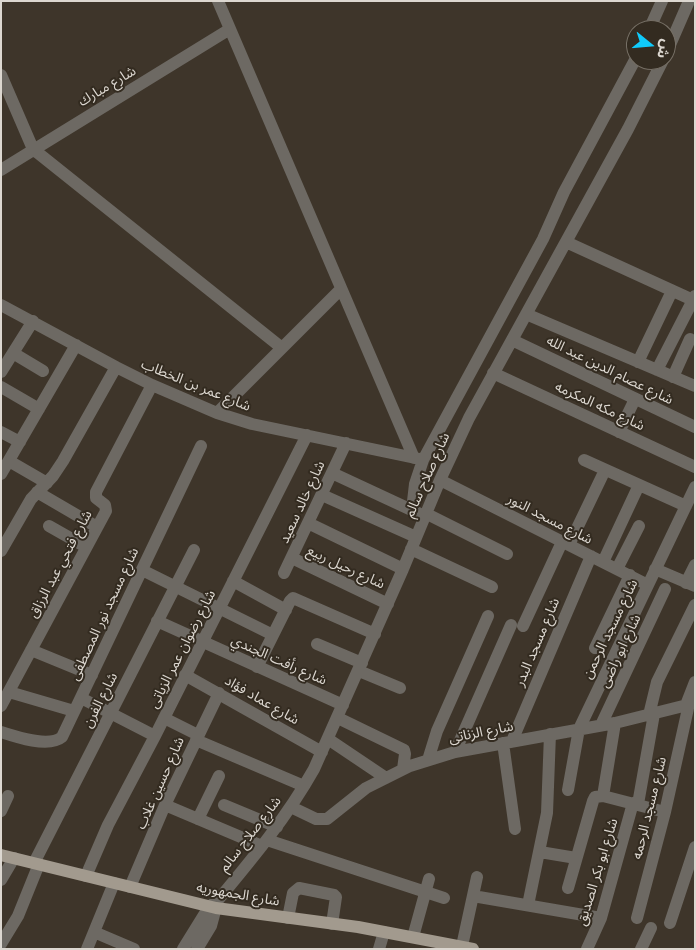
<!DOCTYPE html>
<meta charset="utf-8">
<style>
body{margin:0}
#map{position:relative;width:696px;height:950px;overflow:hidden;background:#3e352a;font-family:Lato,"Noto Sans Arabic",sans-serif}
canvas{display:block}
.frame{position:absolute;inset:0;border:2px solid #dcd7d0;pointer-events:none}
.north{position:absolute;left:626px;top:20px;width:50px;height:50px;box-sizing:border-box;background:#332b20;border:1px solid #777066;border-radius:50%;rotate:107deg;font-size:14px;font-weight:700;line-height:20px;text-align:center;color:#dcd7d0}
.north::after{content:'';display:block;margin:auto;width:18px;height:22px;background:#10cafa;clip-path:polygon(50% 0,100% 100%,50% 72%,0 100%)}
</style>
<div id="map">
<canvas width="696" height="950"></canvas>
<div class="frame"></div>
<div class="north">ش</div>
</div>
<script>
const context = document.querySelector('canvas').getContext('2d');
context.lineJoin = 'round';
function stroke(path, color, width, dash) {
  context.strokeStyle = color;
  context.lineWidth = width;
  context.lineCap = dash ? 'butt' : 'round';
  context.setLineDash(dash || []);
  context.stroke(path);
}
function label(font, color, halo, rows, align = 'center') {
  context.font = font + ' Lato,"Noto Sans Arabic",sans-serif';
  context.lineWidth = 4;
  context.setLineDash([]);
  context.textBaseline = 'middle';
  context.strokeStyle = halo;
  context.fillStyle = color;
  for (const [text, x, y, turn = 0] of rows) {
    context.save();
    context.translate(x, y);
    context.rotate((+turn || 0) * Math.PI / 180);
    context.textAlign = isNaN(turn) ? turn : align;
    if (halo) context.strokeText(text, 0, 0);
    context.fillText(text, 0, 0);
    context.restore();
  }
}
const minor = new Path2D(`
 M218,1L414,458
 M649,30L662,1
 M666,54L689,1
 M1,75L33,149L282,348
 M1,170L230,29
 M566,242L695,301
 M1,305L116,367L152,385L217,413L252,424L420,459
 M526,314L695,386
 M512,340L695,427
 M13,353L43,371
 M638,362L672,291
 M657,370L695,296
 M1,372L33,321
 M493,373L695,467
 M673,377L690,339
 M1,387L39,409
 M217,413L341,289
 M1,432L20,442
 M619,432L635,399
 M584,460L686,506
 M9,461L47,483
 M332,473L418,513
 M1,474L76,345
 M440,480L648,585
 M37,492L97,527
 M322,495L416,537
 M412,510L415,484L423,460L543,239L564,192L636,58
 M425,513L507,554
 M308,523L403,569
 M49,526L86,547
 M569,545L605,470
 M411,549L492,587
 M1,551L31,499L53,476L63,461L116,367
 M292,558L388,604
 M603,562L639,485
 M617,569L639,526
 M655,569L695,586
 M142,570L273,635
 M284,573L346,443
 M233,581L286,610
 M686,583L695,565
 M157,621L343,705
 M523,626L562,542
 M317,644L362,663
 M595,648L630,575
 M31,650L92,675
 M257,667L290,601L293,598L375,634
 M359,671L400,688
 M185,675L322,752
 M9,692L74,711
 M81,698L155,736
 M686,705L695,682
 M1,706L106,511L105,505L96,498V492L152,385
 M649,715L657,682L695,605
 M164,718L198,735
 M338,718L404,750L405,754L403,769
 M601,725L665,589
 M1,732C16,737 49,748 62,737L201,446
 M328,739L386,778
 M196,740L304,786
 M512,741L591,556
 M503,743L515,829
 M455,752L511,625
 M428,760L437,731L488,616
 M568,790L579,729L695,487
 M603,796L615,723
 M638,804L654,714
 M165,805L262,846
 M224,805L277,827
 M291,807L316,819H327L366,788L410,766L455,752L615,723L695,703
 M1,811L8,796
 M198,819L219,776
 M267,840L444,898
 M540,852L576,858
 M34,863L194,550
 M86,876L108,825L155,736L307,435
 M1,880L14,858
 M130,887L165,805L219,693
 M568,888L593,801L595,797L603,796L665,812
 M473,896L601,918
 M528,905L547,813L550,734
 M288,918L293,893L299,888L334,895L336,897L332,924
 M637,918L665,812L689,704
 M670,923L695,847
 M94,932L134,949
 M413,937L429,879
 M1,944L18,916L39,864
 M462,946L477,877
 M87,949L114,883
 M183,949L209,907L218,900C253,858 287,817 314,769L403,569L440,480L469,418L628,129L663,60
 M197,949L211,926L218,900
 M379,949L384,932
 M587,949L601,918L633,803
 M641,949L651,928`);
const major = new Path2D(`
 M1,855L216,908L358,927L473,949`);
const streetNames = [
 ["شارع مبارك",107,86,-31],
 ["شارع عصام الدين عبد الله",610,370,26],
 ["شارع عمر بن الخطاب",196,385,22],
 ["شارع مكه المكرمه",600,406,25],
 ["شارع صلاح سالم",427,475,-66],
 ["شارع خالد سعيد",302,502,-65],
 ["شارع مسجد النور",550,519,27],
 ["شارع فتحي عبد الرزاق",60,564,-62],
 ["شارع رحيل ربيع",346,567,25],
 ["شارع مسجد نور المصطفى",104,614,-65],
 ["شارع مسجد الرحمن",610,629,-64],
 ["شارع مسجد البدر",537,642,-67],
 ["شارع رضوان عمر الزياتى",182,649,-63],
 ["شارع ابو راضى",620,651,-65],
 ["شارع رأفت الجندي",279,660,24],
 ["شارع الفرن",100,700,-63],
 ["شارع عماد فؤاد",262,700,30],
 ["شارع الزناتى",481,732,-11],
 ["شارع حسين غلاب",160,783,-66],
 ["شارع مسجد الرحمه",649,808,-76],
 ["شارع صلاح سالم",250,834,-52],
 ["شارع ابو بكر الصديق",597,872,-73],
 ["شارع الجمهوريه",238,894,10]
];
stroke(minor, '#6d6963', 12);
stroke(major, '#a29a8e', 12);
label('14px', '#dcd7d0', '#332b20', streetNames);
</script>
